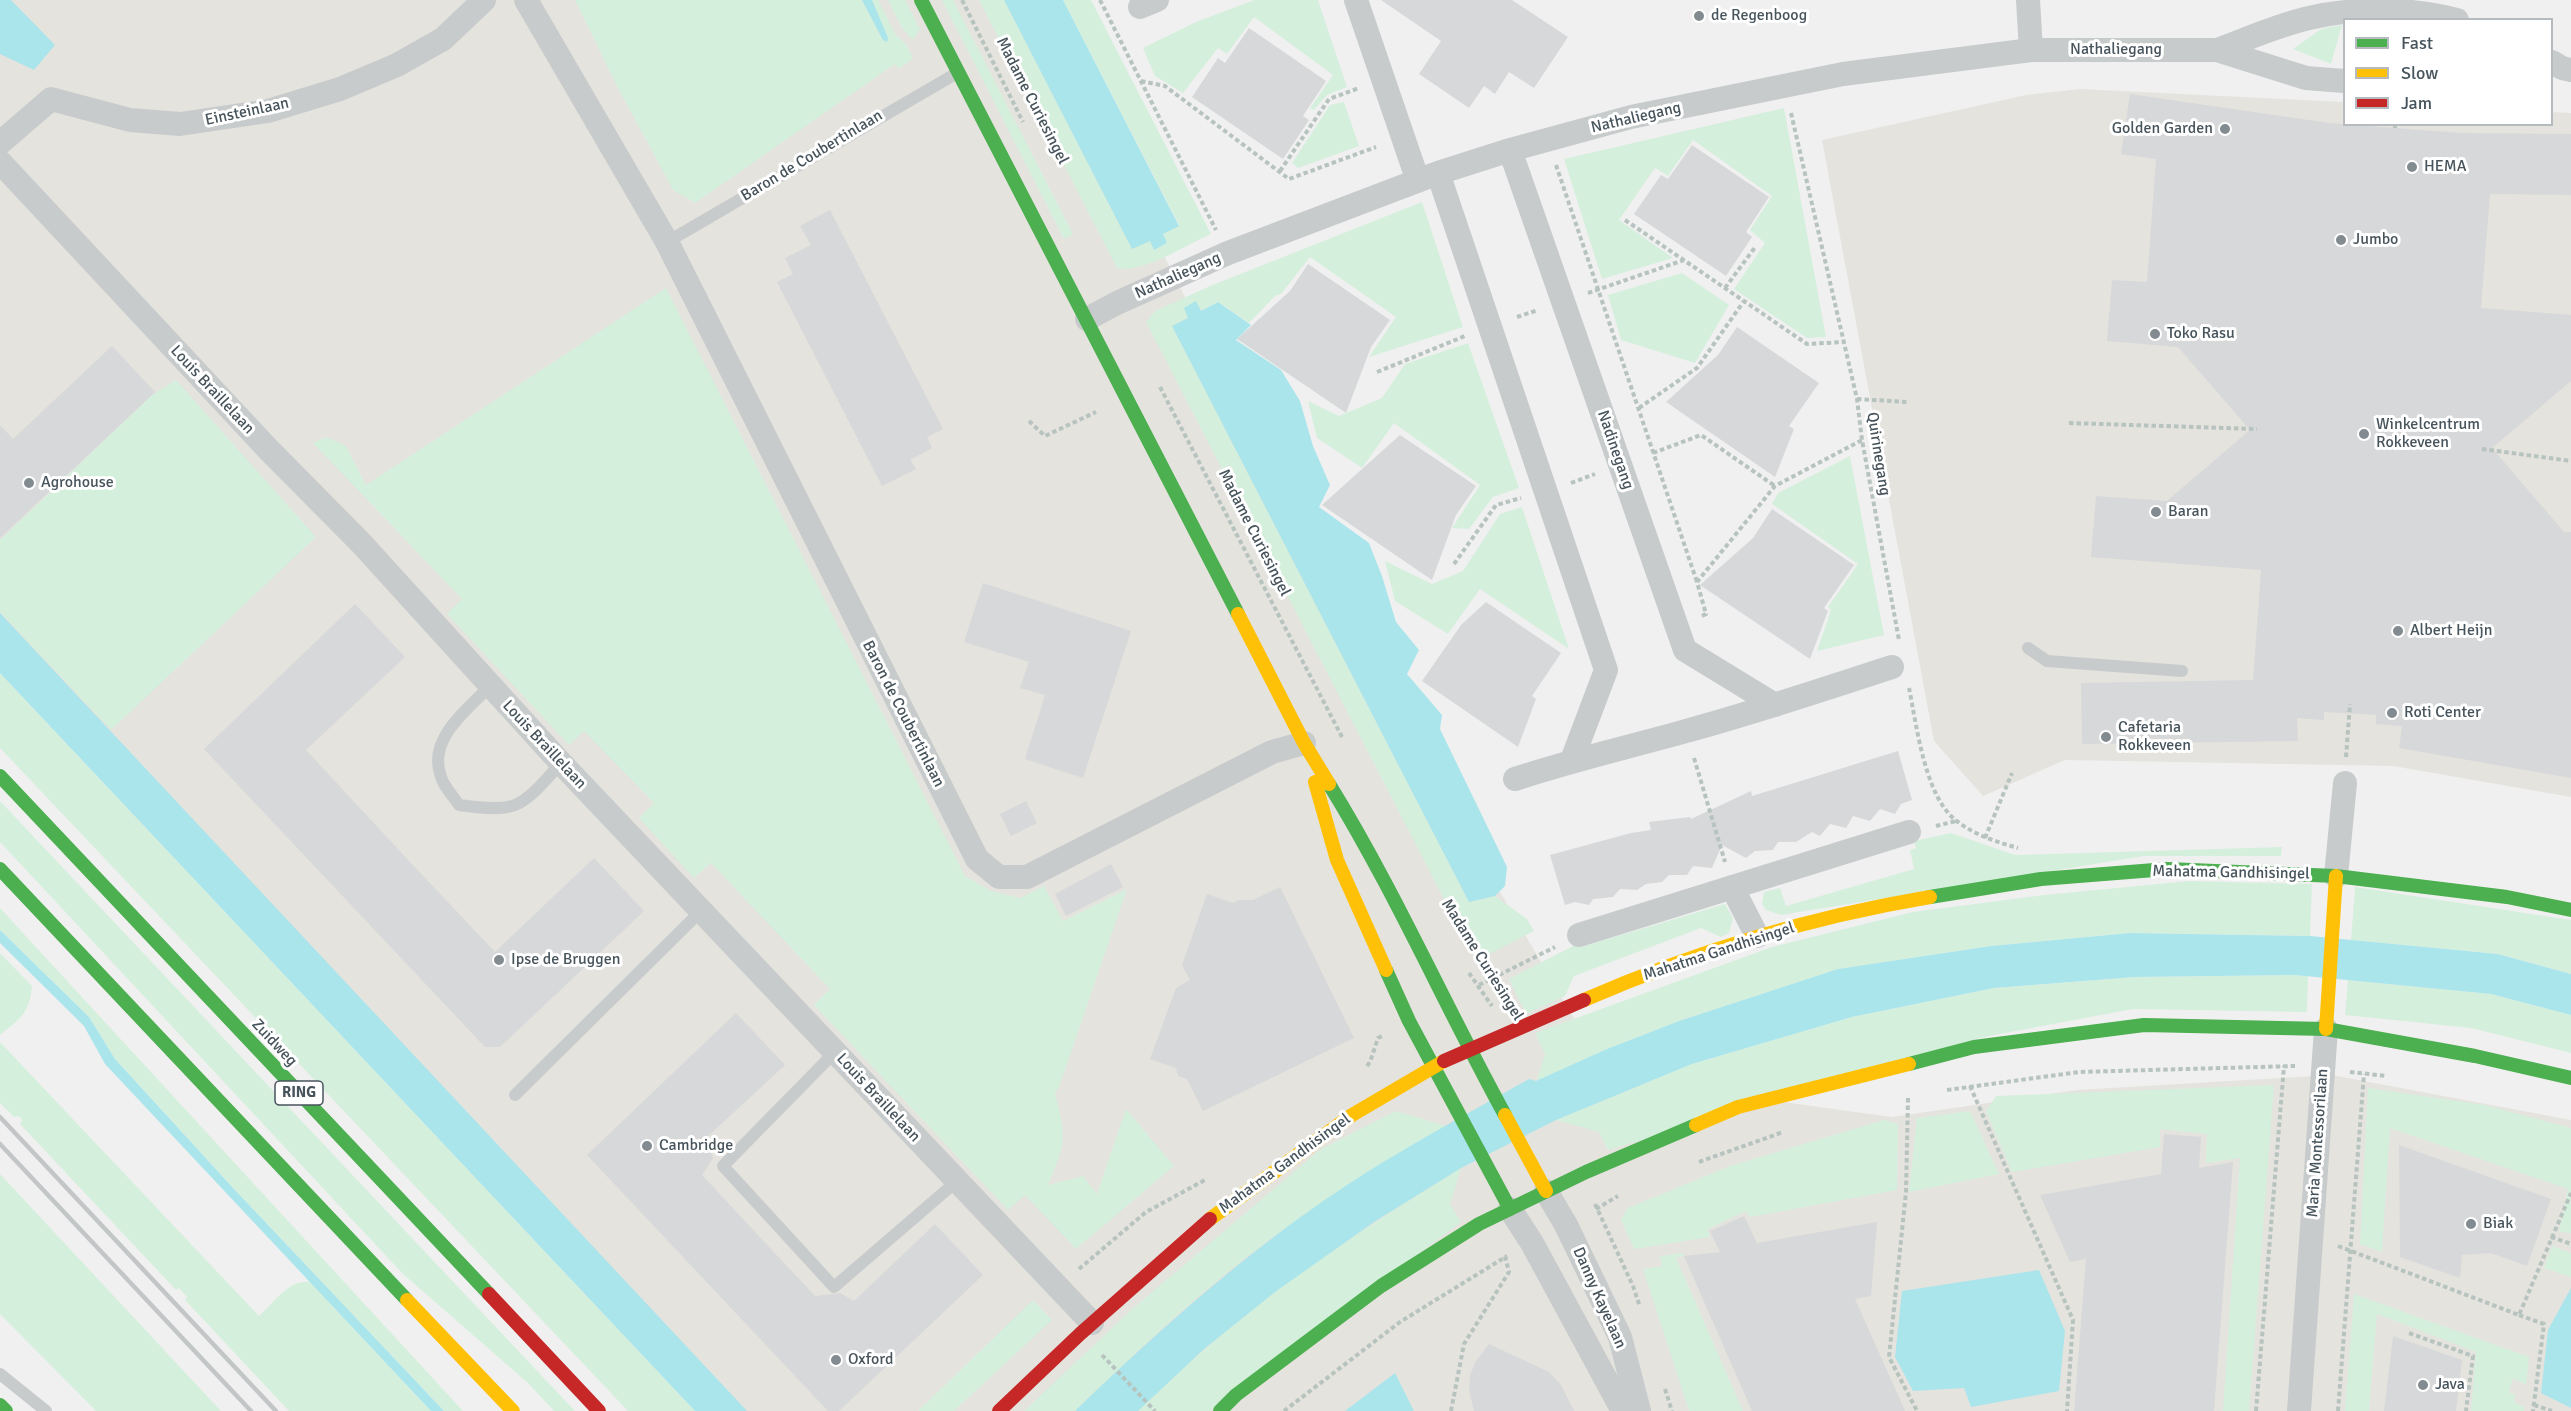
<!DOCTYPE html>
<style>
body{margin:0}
#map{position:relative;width:2571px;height:1411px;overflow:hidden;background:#f1f0f0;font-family:Signika,sans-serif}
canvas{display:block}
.legend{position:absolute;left:2343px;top:18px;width:210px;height:108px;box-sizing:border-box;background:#fff;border:2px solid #b5bbbe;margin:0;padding:8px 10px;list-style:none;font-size:18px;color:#47545c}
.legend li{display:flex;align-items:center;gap:12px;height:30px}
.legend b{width:30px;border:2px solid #b5bbbe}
</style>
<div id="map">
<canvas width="2571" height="1411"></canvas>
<ul class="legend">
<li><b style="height:8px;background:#4caf50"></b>Fast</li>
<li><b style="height:8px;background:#ffc107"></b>Slow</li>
<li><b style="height:8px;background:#c62828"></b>Jam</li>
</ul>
</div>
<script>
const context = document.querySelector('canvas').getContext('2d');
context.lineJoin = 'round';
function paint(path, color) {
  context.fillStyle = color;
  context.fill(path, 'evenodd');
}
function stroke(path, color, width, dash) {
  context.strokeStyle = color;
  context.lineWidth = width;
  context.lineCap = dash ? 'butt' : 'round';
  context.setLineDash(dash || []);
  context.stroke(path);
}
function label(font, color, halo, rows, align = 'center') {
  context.font = font + ' Signika,sans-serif';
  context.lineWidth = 6;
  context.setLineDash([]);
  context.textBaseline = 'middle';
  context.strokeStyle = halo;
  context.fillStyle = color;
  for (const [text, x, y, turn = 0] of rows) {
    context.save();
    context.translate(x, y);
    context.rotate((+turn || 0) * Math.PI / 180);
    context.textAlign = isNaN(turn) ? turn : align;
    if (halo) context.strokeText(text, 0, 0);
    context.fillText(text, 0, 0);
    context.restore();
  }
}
const commercial = new Path2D(`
 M0,0H1034L1404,728L1609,1078L1892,1117L2077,1090L2332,1075L2571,1120V1411H701L0,630Z
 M2080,89L2344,102V124H2552V112L2571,113V797L2393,766L2065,760L1983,796L1934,741L1822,140L2026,95Z`);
const green = new Path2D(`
 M575,0H862L883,40H888L872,0H878L896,35L906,44L913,58L899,69L895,64L695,203L673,190L617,86Z
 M888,0H905L920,29L913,40L902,28Z
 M942,0H953L1073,234L1064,239Z
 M979,0H1004L1132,249L1150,240L1154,250L1166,243L1163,234L1179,225L1063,0H1091L1211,234C1188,244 1140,275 1117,268Z
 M1254,0H1318L1347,87L1327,95L1314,110L1310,108L1333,75L1254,17L1227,54L1218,48L1183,93L1155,76L1143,48L1196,22Z
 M2342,25L2331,64L2293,49L2321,29Z
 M1344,102L1359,146L1298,168L1292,163L1330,105Z
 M1784,108L1826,337L1807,338L1734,289L1765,243L1750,230L1772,196L1693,140L1668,176L1655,168L1619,220L1673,258L1602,279L1564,159Z
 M1422,202L1463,327L1369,357L1396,317L1310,257L1281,294L1275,296L1249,323L1218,302L1172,326L1469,902L1495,896L1527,919L1534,931L1476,961L1146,322L1155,311L1210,286Z
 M1682,273L1729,305L1695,363L1621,340L1608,295Z
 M666,288L965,876L991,891L1020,898L1044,886L1063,921L1127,889L1059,1087L1055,1093C1067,1139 1066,1142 1048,1185L1083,1176L1097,1194L1126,1109L1174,1166L1076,1249L1025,1195L1008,1210L814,1005L830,989L711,863L694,878L639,818L654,803L584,731L569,745L447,614L462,599L313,443L327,437L346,446L366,485Z
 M1468,343L1519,488L1493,497L1469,529L1452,528L1480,485L1394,423L1362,468L1317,438L1308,401L1339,416L1382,398L1405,364Z
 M176,380L316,537L111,730L0,612V540L152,395Z
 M1850,456L1884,635L1817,651L1831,610L1828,607L1858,564L1772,504L1778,493Z
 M1522,507L1569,649L1480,589L1448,634L1395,601L1385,561L1432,584L1463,571L1500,514Z
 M0,673L695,1411H628L0,748Z
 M0,801L575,1411H554L529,1384L403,1274L0,842Z
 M1951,833L2015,855L2282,847L2281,856H2144L1781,915L1766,910L1762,904L1764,892L1780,888L1786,906L1914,869L1910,850L1916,848L1914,841Z
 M2189,881L2312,884L2310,936L2130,933L1991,946L1839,969L1679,1021L1607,1049L1536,1082L1545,1054L1535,1033L1772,947L1913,912L2044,895Z
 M2355,887L2571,920V974L2498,954L2351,940Z
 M1725,904L1733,918L1729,933L1721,937L1701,928L1574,976L1565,996L1526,1014L1509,979L1575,945L1581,947Z
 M0,908L463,1411H444L234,1189L115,1059L89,1017L0,930Z
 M0,953L32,986C30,1013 20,1019 0,1035Z
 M2295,975L2308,976L2307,1012L2133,1009L1984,1037L1608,1150L1599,1132L1556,1120L1692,1064L1852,1017L1994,988L2135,977Z
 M2348,980L2491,994L2571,1015V1053L2471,1028L2345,1015Z
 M0,1042L259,1316C274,1303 288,1279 310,1282L431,1411H289L185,1300L187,1297L179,1288L176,1290L20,1124L22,1120L19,1116L14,1117L0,1103Z
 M2274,1085L2249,1411H2223L2240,1158L2206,1163L2207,1134L2160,1129V1147L2012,1172L1986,1111L1996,1096Z
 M2368,1088L2485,1105L2571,1128V1233L2559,1232L2568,1189L2390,1128L2382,1252L2360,1244Z
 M1396,1111L1446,1126C1377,1168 1308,1209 1244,1259C1184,1306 1130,1358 1075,1411H1024L1131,1310L1321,1149Z
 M1970,1111L1999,1174L1909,1192L1917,1118Z
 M1884,1120L1898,1124L1897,1190L1750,1217L1746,1211L1708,1229L1710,1237L1634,1249L1621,1220L1628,1208L1730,1166Z
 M1461,1168L1450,1204L1461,1222L1210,1411H1138C1182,1369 1226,1328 1275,1291C1335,1247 1398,1207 1461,1168Z
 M0,1174L221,1411H96L0,1314Z
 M2552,1246L2571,1253V1277L2544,1268Z
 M1683,1253L1684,1256L1676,1258L1743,1411H1689L1643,1269L1662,1266L1660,1256Z
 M2354,1294L2529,1357L2526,1385L2513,1378L2509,1392L2515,1395L2514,1402L2524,1407V1411H2471L2476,1352L2377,1314L2369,1411H2345Z
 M1033,1300L1052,1320L954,1411H918Z`);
const water = new Path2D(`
 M0,0H11L55,45L34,70L0,54Z
 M862,0H872L888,38L887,42L883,40Z
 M1004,0H1063L1179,226L1163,234L1167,243L1154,250L1150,241L1132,249Z
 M1196,301L1201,311L1218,302L1251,325L1236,340L1281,370L1300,401L1313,446L1330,485L1319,507L1369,543L1382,576L1396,622L1419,650L1407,674L1442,715L1440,729L1507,867L1505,886L1495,896L1469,902L1172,326L1188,318L1184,308Z
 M0,613L747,1411H695L0,673Z
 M0,930L89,1017L115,1059L234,1189L444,1411H431L105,1064L84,1026L0,943Z
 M2130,933L2310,936L2498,954L2571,974V1015L2491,994L2295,975L2135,977L1994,988L1852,1017L1692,1064L1556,1120L1461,1168L1374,1222L1275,1292L1204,1349L1138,1411H1075C1159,1330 1246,1252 1344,1187C1403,1148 1467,1114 1529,1079L1536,1081L1607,1049L1679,1021L1838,969L1991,946Z
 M2039,1270L2065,1331L2059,1391L1971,1407L1964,1388L1913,1391L1895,1357L1902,1291Z
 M2571,1288V1408L2541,1393L2548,1330Z
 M1395,1373L1414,1411H1345Z`);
const building = new Path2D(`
 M1381,0H1512L1568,37L1534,88L1509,72L1495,94L1484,86L1469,108L1419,74L1441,41Z
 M1249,28L1326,81L1303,116L1309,120L1283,159L1192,97L1218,58L1225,63Z
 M2130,94L2329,123L2461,133L2571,134V195L2490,194L2481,308L2571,315V381L2492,448L2564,532H2571V778L2399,748L2402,726L2376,724V715L2324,712V720L2297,718L2298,741L2082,744L2081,683L2253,680L2261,570L2091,557L2096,496L2167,501L2250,430L2178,347L2107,341L2112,280L2147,282L2156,159L2121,154Z
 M1692,145L1769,197L1746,232L1752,237L1726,276L1634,214L1661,175L1668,179Z
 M830,210L943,429L927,437L932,448L910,460L916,469L882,486L777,282L793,274L785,258L811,245L800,226Z
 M1308,264L1390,320L1371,347L1346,413L1237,339L1290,291Z
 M1737,327L1819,383L1789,426L1794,429L1775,477L1666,402L1718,355Z
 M112,346L155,392L0,538V425L13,439Z
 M1400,435L1476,486L1456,515L1432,580L1322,505Z
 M1772,509L1854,565L1824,608L1828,611L1810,659L1700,585L1753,538Z
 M983,583L1131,631L1083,778L1025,759L1045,695L1020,688L1029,662L964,642Z
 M1486,602L1561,653L1532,696L1536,699L1518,747L1422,681L1461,625Z
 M355,604L405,657L306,750L409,861L495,952L594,858L644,911L500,1047H485L204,749Z
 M1898,751L1912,800L1901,804L1895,814L1880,809L1870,821L1853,816L1846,828L1830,824L1820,836L1812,832L1796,842H1778L1773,850L1755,851L1746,858L1722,845L1712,868L1693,866L1687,875H1669L1662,882L1646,884L1637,890L1620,889L1613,897L1593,899L1589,905L1575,902L1565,905L1550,855L1631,833L1651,830L1649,822L1690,817L1691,819L1751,791L1752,796Z
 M1026,801L1037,823L1011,836L1000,814Z
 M1111,864L1123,887L1066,916L1055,894Z
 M1280,887L1354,1038L1203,1111L1187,1079L1178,1076L1176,1068L1150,1059L1176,988L1190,980L1182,965L1207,894L1233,903L1238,900H1253Z
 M736,1013L785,1065L706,1138L713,1158L702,1175L769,1247L815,1296L840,1293L854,1301L935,1224L983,1275L839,1411H828L587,1155Z
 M2164,1134L2201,1137L2199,1168L2233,1162L2214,1411H2074L2086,1259L2070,1262L2040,1195L2161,1174Z
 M2399,1145L2551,1199L2527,1266L2491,1253L2462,1255L2460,1278L2400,1257Z
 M1744,1216L1757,1243L1877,1222L1871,1296L1855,1299L1905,1411H1752L1684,1256L1720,1252L1710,1231Z
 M2393,1336L2462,1360L2456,1411H2384Z
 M1489,1344L1549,1372L1561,1385L1574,1411H1474L1469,1390L1470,1375L1476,1361Z`);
const path = new Path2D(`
 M962,0L1023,122
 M1100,0L1216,230
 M1141,81L1165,86L1289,179L1376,147
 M1791,113L1857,399L1862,440L1899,640
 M2395,128V124
 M1556,165L1697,582
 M1280,171L1329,99L1359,88
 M1625,220L1807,344L1844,342
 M1725,288L1756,246
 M1588,293L1684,260
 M1517,317L1538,310
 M1377,372L1465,336
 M1160,387L1342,737
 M1857,399L1908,402
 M1639,408L1697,368L1744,301
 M1029,421L1045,436L1096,412
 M2069,423L2257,429
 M2482,449L2571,461
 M1653,453L1701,435L1775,486
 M1571,483L1595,474
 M1454,564L1496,505L1521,498
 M1702,616L1706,614L1697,582L1775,486L1862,440
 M1909,688C1917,727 1925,799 1958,822C1977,836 1997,842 2018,848
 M2346,757L2350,704
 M1694,758L1725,862
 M1936,826L1956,821
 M1985,838L2012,773
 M1469,973L1492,1006
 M1479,985L1555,947
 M1367,1066L1370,1062L1378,1038L1382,1036
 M2350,1072L2387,1076
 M1970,1086L2073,1320L2067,1411
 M1947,1090L2079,1072L2295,1066
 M1908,1098L1906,1192L1889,1357L1917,1411
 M1699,1162L1783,1132
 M1595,1204L1633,1286L1640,1307
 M1596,1209L1618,1196
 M2551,1237L2571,1244
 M2338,1246L2519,1315L2571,1193
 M1079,1269L1146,1212L1205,1180
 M2519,1315L2544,1324L2533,1411
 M2409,1333L2473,1356L2466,1411
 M1102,1355L1155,1411
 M1665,1389L1672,1411
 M2534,1405L2552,1411
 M1284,1411L1400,1322L1507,1256
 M1451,1411L1464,1344L1509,1272L1505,1256
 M2256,1411L2284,1066
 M2338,1411L2364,1074`);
const lane = new Path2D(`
 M667,242L957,73
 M2028,648L2047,661L2182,671
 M489,687C466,711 427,739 441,777C444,787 453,796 459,805C474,807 501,811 515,805C531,799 549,776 561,763
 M835,1052L723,1166L834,1287L957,1181
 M515,1095L701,911
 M0,1374L46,1411`);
const street = new Path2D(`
 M526,0L667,242L977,859L999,877H1027L1272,752L1304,743
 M1356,0L1418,181
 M2028,0L2031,50
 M1140,7L1157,0
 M2217,50C2247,39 2278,25 2309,18C2356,7 2411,8 2457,20
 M2552,62L2562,68L2571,70
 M0,143L51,99L130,120L180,124L268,111L340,89L397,65L443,39L484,0
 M1510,150L1685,650L1775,705
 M0,162L267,448L361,543L561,763L1092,1323
 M1438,173L1606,670L1572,760
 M1087,319L1117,303L1228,253L1438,173L1510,150L1631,117L1843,74L2031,50H2217L2306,78L2344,81
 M1515,779C1572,760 1629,747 1686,731C1756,712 1824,689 1892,667
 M2336,876L2345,783
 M1732,887L1757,936
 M1579,935L1909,832
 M1546,1191L1566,1225L1620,1337L1639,1411
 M1510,1209L1532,1243L1623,1411
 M2299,1411L2326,1029`);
const fast = new Path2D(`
 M921,0L1238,614
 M0,776L489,1294
 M1329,784C1395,891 1445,1006 1505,1115
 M0,869L407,1300
 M1930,897L2041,879L2167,869L2336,876L2507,897L2571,910
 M1386,970L1409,1021L1510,1209
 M1909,1064L1974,1047L2144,1025L2326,1029L2475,1056L2571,1078
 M0,1405L6,1411
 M1220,1411L1236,1395L1381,1286L1479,1224L1586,1172L1696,1125`);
const slow = new Path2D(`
 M1238,614L1304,743L1329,784
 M1315,782L1337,860L1386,970
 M1584,1000C1694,952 1811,917 1930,897
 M2326,1029L2336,876
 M1505,1115L1546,1191
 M1696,1125L1738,1107L1909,1064
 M1210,1219L1352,1115L1444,1061
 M407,1300L513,1411`);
const jam = new Path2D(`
 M1444,1061L1584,1000
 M489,1294L599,1411
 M999,1411L1080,1334L1210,1219`);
const rail = new Path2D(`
 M0,1117L276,1411
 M0,1144L251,1411`);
const markers = [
 [1699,16,6,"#828b90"],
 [2225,129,6,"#828b90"],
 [2412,167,6,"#828b90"],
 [2341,240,6,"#828b90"],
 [2155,334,6,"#828b90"],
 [2364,434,6,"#828b90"],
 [29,483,6,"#828b90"],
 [2156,512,6,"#828b90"],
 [2398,631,6,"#828b90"],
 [2392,713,6,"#828b90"],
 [2106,737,6,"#828b90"],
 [499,960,6,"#828b90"],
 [647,1146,6,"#828b90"],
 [2471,1224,6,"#828b90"],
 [836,1360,6,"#828b90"],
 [2423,1385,6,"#828b90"]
];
const shields = [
 [299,1093,48]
];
const shieldNames = [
 ["RING",299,1093]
];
const poiNames = [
 ["de Regenboog",1711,16],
 ["Golden Garden",2213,129,"right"],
 ["HEMA",2424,167],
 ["Jumbo",2353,240],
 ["Toko Rasu",2167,334],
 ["Winkelcentrum",2376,425],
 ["Rokkeveen",2376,443],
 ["Agrohouse",41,483],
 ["Baran",2168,512],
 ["Albert Heijn",2410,631],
 ["Roti Center",2404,713],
 ["Cafetaria",2118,728],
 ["Rokkeveen",2118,746],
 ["Ipse de Bruggen",511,960],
 ["Cambridge",659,1146],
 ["Biak",2483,1224],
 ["Oxford",848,1360],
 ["Java",2435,1385]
];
const streetNames = [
 ["Nathaliegang",2116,50],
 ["Madame Curiesingel",1032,101,63],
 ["Einsteinlaan",247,112,-12],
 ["Nathaliegang",1636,118,-13],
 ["Baron de Coubertinlaan",812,156,-31],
 ["Nathaliegang",1178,276,-24],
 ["Louis Braillelaan",212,390,47],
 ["Nadinegang",1615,450,71],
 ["Quirinegang",1878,454,81],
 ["Madame Curiesingel",1254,533,63],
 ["Baron de Coubertinlaan",903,714,63],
 ["Louis Braillelaan",544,745,47],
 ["Mahatma Gandhisingel",2231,873,1],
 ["Mahatma Gandhisingel",1719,952,-18],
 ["Madame Curiesingel",1482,960,58],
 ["Zuidweg",274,1043,47],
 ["Louis Braillelaan",878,1098,47],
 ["Maria Montessorilaan",2318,1143,-86],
 ["Mahatma Gandhisingel",1285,1164,-36],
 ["Danny Kayelaan",1599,1298,66]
];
paint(commercial, '#e5e3de');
paint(green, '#d5efdd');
paint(water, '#aae5ec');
paint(building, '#d7d8d9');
stroke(path, '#b6c3be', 4, [4.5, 3]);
stroke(lane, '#c8cbcc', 12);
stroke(street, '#c8cbcc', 24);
stroke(fast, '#4caf50', 14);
stroke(slow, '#ffc107', 14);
stroke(jam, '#c62828', 14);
stroke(rail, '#c3c6c7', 4.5);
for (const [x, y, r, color] of markers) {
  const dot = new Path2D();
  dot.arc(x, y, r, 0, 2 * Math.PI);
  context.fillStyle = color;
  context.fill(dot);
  stroke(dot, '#fff', 2);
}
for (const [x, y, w] of shields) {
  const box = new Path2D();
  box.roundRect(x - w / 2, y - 12, w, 24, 4.5);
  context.fillStyle = '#fff';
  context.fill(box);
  stroke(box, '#47545c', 1.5);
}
label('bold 15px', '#47545c', null, shieldNames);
label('16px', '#47545c', '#fff', poiNames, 'left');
label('16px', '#47545c', '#fff', streetNames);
</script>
